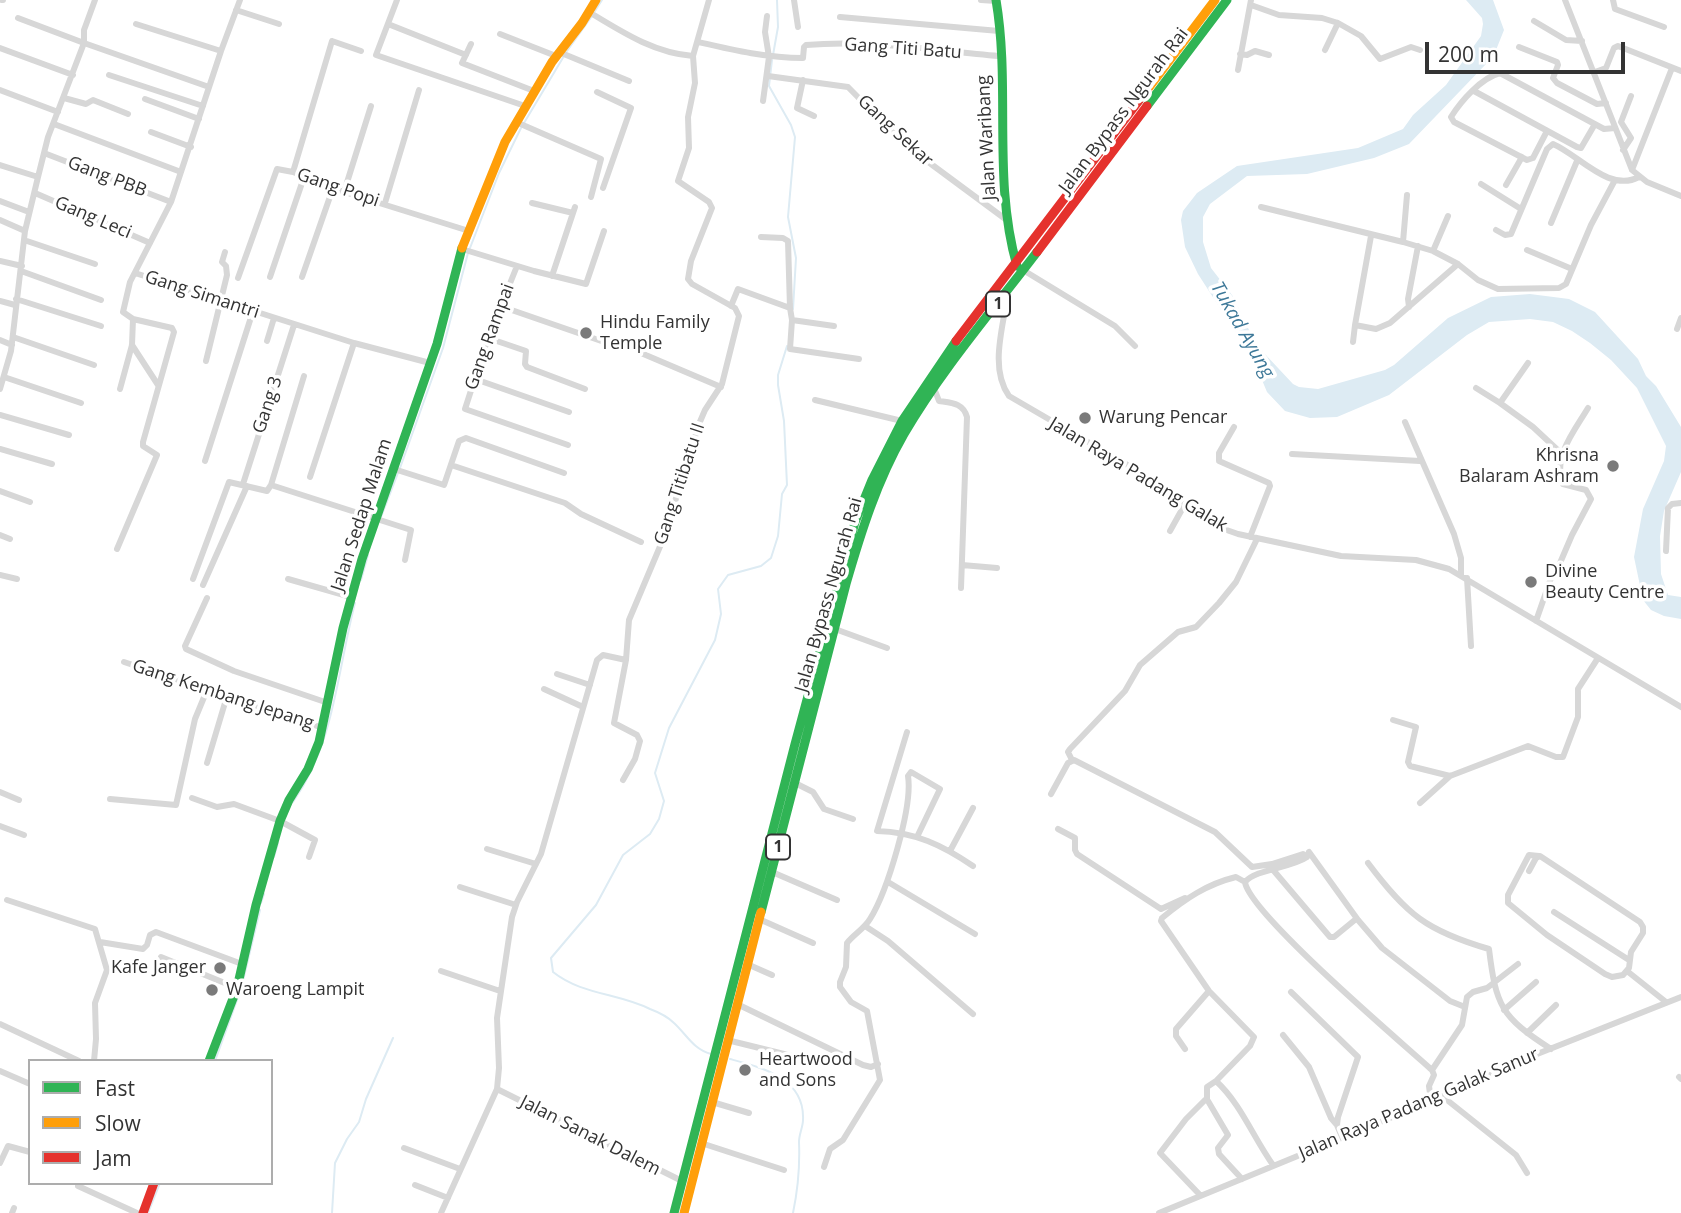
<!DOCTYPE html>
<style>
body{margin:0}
#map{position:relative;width:1681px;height:1213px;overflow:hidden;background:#fff;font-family:"Open Sans",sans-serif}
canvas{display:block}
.legend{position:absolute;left:28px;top:1059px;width:245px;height:126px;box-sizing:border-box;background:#fff;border:2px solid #adadad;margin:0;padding:9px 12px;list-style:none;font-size:21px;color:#333}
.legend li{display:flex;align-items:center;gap:14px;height:35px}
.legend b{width:35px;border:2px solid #adadad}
.scale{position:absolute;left:1425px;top:42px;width:200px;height:32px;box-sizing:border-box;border:4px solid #333;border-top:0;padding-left:9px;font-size:21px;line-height:24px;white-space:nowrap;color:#333;-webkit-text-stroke:5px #fff;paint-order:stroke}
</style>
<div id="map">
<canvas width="1681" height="1213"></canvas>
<ul class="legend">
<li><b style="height:9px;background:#30b455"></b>Fast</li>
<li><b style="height:9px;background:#ff9f0a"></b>Slow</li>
<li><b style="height:9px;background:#e5322d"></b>Jam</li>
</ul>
<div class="scale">200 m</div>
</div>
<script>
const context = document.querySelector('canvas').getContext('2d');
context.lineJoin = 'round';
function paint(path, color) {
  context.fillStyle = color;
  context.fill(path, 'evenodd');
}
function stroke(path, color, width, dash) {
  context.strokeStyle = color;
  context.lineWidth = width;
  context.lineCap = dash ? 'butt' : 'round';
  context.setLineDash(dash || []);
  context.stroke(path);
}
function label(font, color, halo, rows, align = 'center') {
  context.font = font + ' "Open Sans",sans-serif';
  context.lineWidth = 7;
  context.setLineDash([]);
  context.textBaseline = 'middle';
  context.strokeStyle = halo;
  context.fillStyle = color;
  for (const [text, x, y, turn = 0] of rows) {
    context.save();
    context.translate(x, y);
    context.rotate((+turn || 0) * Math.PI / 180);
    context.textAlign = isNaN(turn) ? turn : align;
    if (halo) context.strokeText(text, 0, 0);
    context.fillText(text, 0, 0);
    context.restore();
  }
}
const water = new Path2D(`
 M1466,0H1493L1504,30L1496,50L1487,63L1409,144L1374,158L1307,174L1247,176L1210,204L1203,217V242L1211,268L1232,295L1249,330L1264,353L1293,384L1299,387L1318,389L1385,370L1394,365L1448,318L1491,297L1530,294L1569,299L1595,312L1638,359L1646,376L1656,386L1681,427V472L1664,511L1660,536L1661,574L1668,595L1681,597V619L1664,616L1651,610L1643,600L1634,557L1643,509L1664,461L1666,446L1637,388L1611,360L1590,343L1572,331L1553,322L1530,319L1489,322L1467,335L1389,395L1337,417L1310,418L1285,411L1267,392L1254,361L1198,274L1185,247L1181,220L1183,211L1197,193L1237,166L1358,148L1403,129L1413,115L1446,85L1481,36L1483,24L1482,18Z`);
const stream = new Path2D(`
 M595,11L602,0
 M567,51L592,16
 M773,55L778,27L777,0
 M772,60L769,86L791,125L795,137L788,217L796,258L793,309
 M524,123L564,56
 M470,248L499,173L521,128
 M400,468L443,348L468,253
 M381,517L398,473
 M361,580L368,555
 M293,802C335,742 337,672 355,603
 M274,857L278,843
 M261,903L264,894
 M711,1054C693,1049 687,1035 674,1023C668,1017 658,1012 650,1009C618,993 582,995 553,972L551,958L596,905L623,855L650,834L659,819L664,801L655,773L669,728L715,640L721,614L718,589L728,575L761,566L771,558L778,536L782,494L787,485L784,421L778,385V375L787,346
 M730,1059C763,1068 805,1078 803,1120C803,1127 799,1134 799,1142C800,1166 798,1189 793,1213
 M215,1061L241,989L260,910
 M148,1213L160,1183
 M332,1213L335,1163L347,1139L359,1122L366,1099L393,1038`);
const street = new Path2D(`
 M2,0H3
 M397,0L376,55L525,106
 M794,0L798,27
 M981,0L996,1
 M1565,0L1632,170L1647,182L1681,196
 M1613,0L1615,9L1664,27
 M1251,5L1279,15L1322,18L1338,23L1325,50
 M236,10L279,24
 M589,12C622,32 654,53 693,56
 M840,17L999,31
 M18,18L84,43L209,87
 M1534,21L1566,40L1582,41
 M1338,23L1361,36L1380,59L1411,47L1420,50
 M136,24L221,51
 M388,24L466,55
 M500,34L556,56
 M698,42C733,50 767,58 803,58L804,47L806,45C870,39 935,51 999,56
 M471,44L462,63L534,91
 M1519,47L1557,62L1558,65L1553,78L1557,83L1597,104L1606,103
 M0,48L73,75
 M559,52L629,81
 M1240,54L1247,55L1255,51L1269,55
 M1238,70L1251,0
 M1595,72L1606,68L1614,48L1618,46L1681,71
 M109,75L203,106
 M768,76L848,87L904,144L1008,221
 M803,80L797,108L814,116
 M0,90L58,112
 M1474,91L1577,147L1581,148L1595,124
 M597,92L631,108L603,188
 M64,98L86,104L93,100L128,114
 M145,99L199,119
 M763,101L769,57L765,32L767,16
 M516,122L601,159L591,197
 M54,124L181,172
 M1547,131L1533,158L1527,160L1454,122L1451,117C1461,101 1481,78 1500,73L1604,129L1615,128
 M151,132L191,147
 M1623,150L1631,138L1621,122L1631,96
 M44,153L171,202
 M0,165L38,177
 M1632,170L1672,68
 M293,172L332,41L361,51
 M1481,184L1521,209
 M1506,185L1522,157
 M344,192L371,106
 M35,193L150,243
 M0,201L29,212
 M385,203L419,90
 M532,203L573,213
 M1261,207L1403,242L1433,251L1458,264L1478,280L1498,289L1559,288L1566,284L1591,225L1615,180
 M0,220L25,231
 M1551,223L1577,161
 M1496,230L1505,235L1511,234L1547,149L1553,144C1579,155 1609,193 1639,177
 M1371,236L1355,325L1376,329L1390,323L1458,264
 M761,237L783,238L788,241L790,308
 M24,240L95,264
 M1403,242L1407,195
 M462,249L534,271L586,284L604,231
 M1527,250L1572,269
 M1433,251L1448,216
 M0,261L22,266
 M517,266L488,338L465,409L568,445
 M1023,270L1115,326L1135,346
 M21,271L101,300
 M135,273L354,343L430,363
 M552,276L575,207
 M270,277L304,177
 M302,277L333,188
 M238,278L277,169L293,172L344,192L469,231
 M1004,297L1006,305C1001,334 991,371 1009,396L1155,481L1221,528L1238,534L1341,556L1416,560L1449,569L1681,707
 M16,299L101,326
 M0,301L15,305
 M500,306L610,344
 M731,306L738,289L790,308L792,320L790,349L859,359
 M1409,307L1408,299L1418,246
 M792,320L834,326
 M1677,329L1681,318
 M13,337L94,365
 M488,338L526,351L525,364L527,367L585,389
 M0,340L12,345
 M267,341L274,318
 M1353,342L1355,325
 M132,345L158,385
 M641,353L721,387
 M206,361L227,275L226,266L222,262L225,252
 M1528,363L1500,403L1533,427L1562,454
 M4,377L81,403
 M475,379L569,412
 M934,388L939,401C952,403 963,403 967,417L961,588
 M1476,388L1500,403
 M0,389L11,351L25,231L38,177L48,137L84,43V30L95,0
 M120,389L132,345L133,319
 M815,400L902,421
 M0,415L69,435
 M1405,422L1454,534L1461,558V575
 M1234,427L1219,453V461L1269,483L1270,486L1250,537
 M0,449L52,464
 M1292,454L1420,461
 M205,461L253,311
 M451,465L565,503L581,514L641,542
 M394,469L444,485L459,441L466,438L564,473
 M310,477L354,343
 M243,484L294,325
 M271,485L411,530L405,560
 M271,485L304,376
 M0,491L30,502
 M1170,531L1185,504
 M0,535L10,539
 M117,549L157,455L143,446V442L174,332L172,328L133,319L123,312L130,282L171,202L221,51L240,0
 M1666,551L1668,508L1672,504L1681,503
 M962,565L997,568
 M0,575L17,579
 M1467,578L1471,646
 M193,579L229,482L267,491L271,485
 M288,579L351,597
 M203,585L247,486
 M207,598L185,646L186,649L234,671L328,703
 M1536,621L1551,578L1560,563L1572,535L1591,499L1586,490L1563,484C1552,457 1575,430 1588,408
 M835,629L887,648
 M124,662L323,728
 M557,674L590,685
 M544,689L583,707
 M1393,720L1416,727L1408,762L1410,766L1450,776L1528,746L1556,757H1563L1578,717V689L1598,658
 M907,732L877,831C915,832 942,845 973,866
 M1072,760L1068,752L1070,749L1125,691L1140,665L1178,632L1196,627L1219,603L1236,582L1257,539
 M207,763L227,696
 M623,780L635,759L640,741L637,735L614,723L626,660L629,620L664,537L699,424L705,410L722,384L739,316L735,308L692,284L688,279L691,261L712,208L709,202L678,181L689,148L688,117L695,83L693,56L709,0
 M795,783L813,792L824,809L853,819
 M0,792L19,800
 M1051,794L1068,763L1074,760L1215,832L1252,867L1272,864L1303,854L1307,857C1291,868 1256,869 1245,882
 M192,798L217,807L234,804L280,821L315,840L309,857
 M110,799L176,805L195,719L207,690
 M1420,803L1450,776
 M0,826L24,835
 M1058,829L1075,838V850L1077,854L1161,909L1185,898
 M487,849L536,864
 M950,851L973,808
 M1309,852L1358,920L1382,948L1450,1001L1465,1007
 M1368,863C1407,915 1427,931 1489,949C1496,1006 1501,1017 1551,1049
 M1274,871L1330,937H1334L1356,919
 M1529,871L1536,858L1540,856L1640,922L1643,927V933L1631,952L1629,968L1623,975L1612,977L1605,974L1547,935L1508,903V895L1529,855L1539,856
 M772,872L837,900
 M888,882L975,934
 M460,887L516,905
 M7,900L95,929L107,970L95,1003L96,1039L94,1061
 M1554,912L1629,960
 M759,919L813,943
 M865,926L888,941L973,1014
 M100,942L143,949L147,945L150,935L156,932L242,964
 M161,957L237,988
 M747,964L772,975
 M441,971L500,991
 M1627,971L1666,1002
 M1291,992L1358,1057L1338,1117L1337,1125L1342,1137
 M737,1004L863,1065L871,1067L878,1064
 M1504,1010L1536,982
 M0,1024L79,1061
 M1527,1033L1556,1005
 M1283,1035L1309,1067L1331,1118L1337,1125
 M727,1040L792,1056
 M1185,1049L1176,1036V1029L1209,991
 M0,1071L30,1084
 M1679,1077L1681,1079
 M1216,1081L1250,1046L1254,1037L1209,991L1161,921L1162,918C1185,899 1207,884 1236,877L1245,882C1249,913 1401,1042 1432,1070
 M497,1089L682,1181
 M1442,1096L1516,1155L1527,1173
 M1207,1100V1087L1216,1081C1241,1104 1253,1137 1273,1165
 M1431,1101L1429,1086L1434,1075L1432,1070L1462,1025L1467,997L1473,992L1487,988L1518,964
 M712,1102L749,1113
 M701,1143L784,1170
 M404,1148L460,1169
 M0,1163L8,1146L30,1152
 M824,1167L830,1149L843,1140L880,1080L867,1011L851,1002L840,987V982L846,967L847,943C854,934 864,929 870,919C887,892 913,807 908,776L911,772L940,789L917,837
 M415,1185L448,1198
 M78,1186L137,1213
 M1200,1195L1160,1153L1186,1119L1205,1100L1208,1101L1228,1135L1218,1148L1219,1154L1242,1179
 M12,1213L14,1208
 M441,1213L497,1089L499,1068L497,1018L512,917L517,902L541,854L597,660L603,655L626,660
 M1159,1213L1458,1090L1522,1060L1681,997`);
const fast = new Path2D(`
 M996,0C1011,88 992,179 1017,266
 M1147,106L1227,0
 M761,912L846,584C861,532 877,481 904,434C942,369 992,311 1037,252
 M209,1061L237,988L256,905L280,821L289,800L308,769L319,742L343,628L362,559L437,344L462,248
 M674,1213L795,744L855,522L872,480L902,421L956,341`);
const slow = new Path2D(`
 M1147,90L1215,0
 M462,248L505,142L552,62L582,23L596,0
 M684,1213L761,912`);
const jam = new Path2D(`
 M1037,252L1147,106
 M956,341L1147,90
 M143,1213L154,1183`);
const markers = [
 [586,333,7,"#7a7a7a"],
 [1085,418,7,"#7a7a7a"],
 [1613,466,7,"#7a7a7a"],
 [1531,582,7,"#7a7a7a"],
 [220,968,7,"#7a7a7a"],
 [212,990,7,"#7a7a7a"],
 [745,1070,7,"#7a7a7a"]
];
const shields = [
 [998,304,24],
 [778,847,24]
];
const shieldNames = [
 ["1",998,304],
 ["1",778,847]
];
const streetNames = [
 ["Gang Titi Batu",903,49,4],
 ["Jalan Bypass Ngurah Rai",1124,111,-53],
 ["Gang Sekar",895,131,43],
 ["Jalan Waribang",987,138,-93],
 ["Gang PBB",107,177,21],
 ["Gang Popi",338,188,19],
 ["Gang Leci",93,218,23],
 ["Gang Simantri",202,295,18],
 ["Gang Rampai",490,337,-70],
 ["Gang 3",268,405,-72],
 ["Jalan Raya Padang Galak",1138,475,31],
 ["Gang Titibatu II",680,484,-72],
 ["Jalan Sedap Malam",362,515,-72],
 ["Jalan Bypass Ngurah Rai",829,595,-74],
 ["Gang Kembang Jepang",223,695,18],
 ["Jalan Raya Padang Galak Sanur",1419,1104,-23],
 ["Jalan Sanak Dalem",590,1136,27]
];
const poiNames = [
 ["Hindu Family",600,323],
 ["Temple",600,344],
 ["Warung Pencar",1099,418],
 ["Khrisna",1599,456,"right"],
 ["Balaram Ashram",1599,477,"right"],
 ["Divine",1545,572],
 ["Beauty Centre",1545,593],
 ["Kafe Janger",206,968,"right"],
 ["Waroeng Lampit",226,990],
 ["Heartwood",759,1060],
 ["and Sons",759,1081]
];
const waterNames = [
 ["Tukad Ayung",1242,330,60]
];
paint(water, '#ddebf3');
stroke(stream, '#ddebf3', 2);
stroke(street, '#d7d7d7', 6);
stroke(fast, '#30b455', 9);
stroke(slow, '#ff9f0a', 9);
stroke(jam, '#e5322d', 9);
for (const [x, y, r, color] of markers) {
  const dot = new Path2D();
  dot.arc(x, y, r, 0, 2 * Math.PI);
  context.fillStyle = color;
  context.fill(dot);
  stroke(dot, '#fff', 2.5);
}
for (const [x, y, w] of shields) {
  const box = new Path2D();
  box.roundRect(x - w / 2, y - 12.5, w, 25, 5);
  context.fillStyle = '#fff';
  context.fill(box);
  stroke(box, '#333', 2);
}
label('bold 16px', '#333', null, shieldNames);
label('18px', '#333', '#fff', streetNames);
label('18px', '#333', '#fff', poiNames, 'left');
label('italic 19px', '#3d7898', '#fff', waterNames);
</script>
